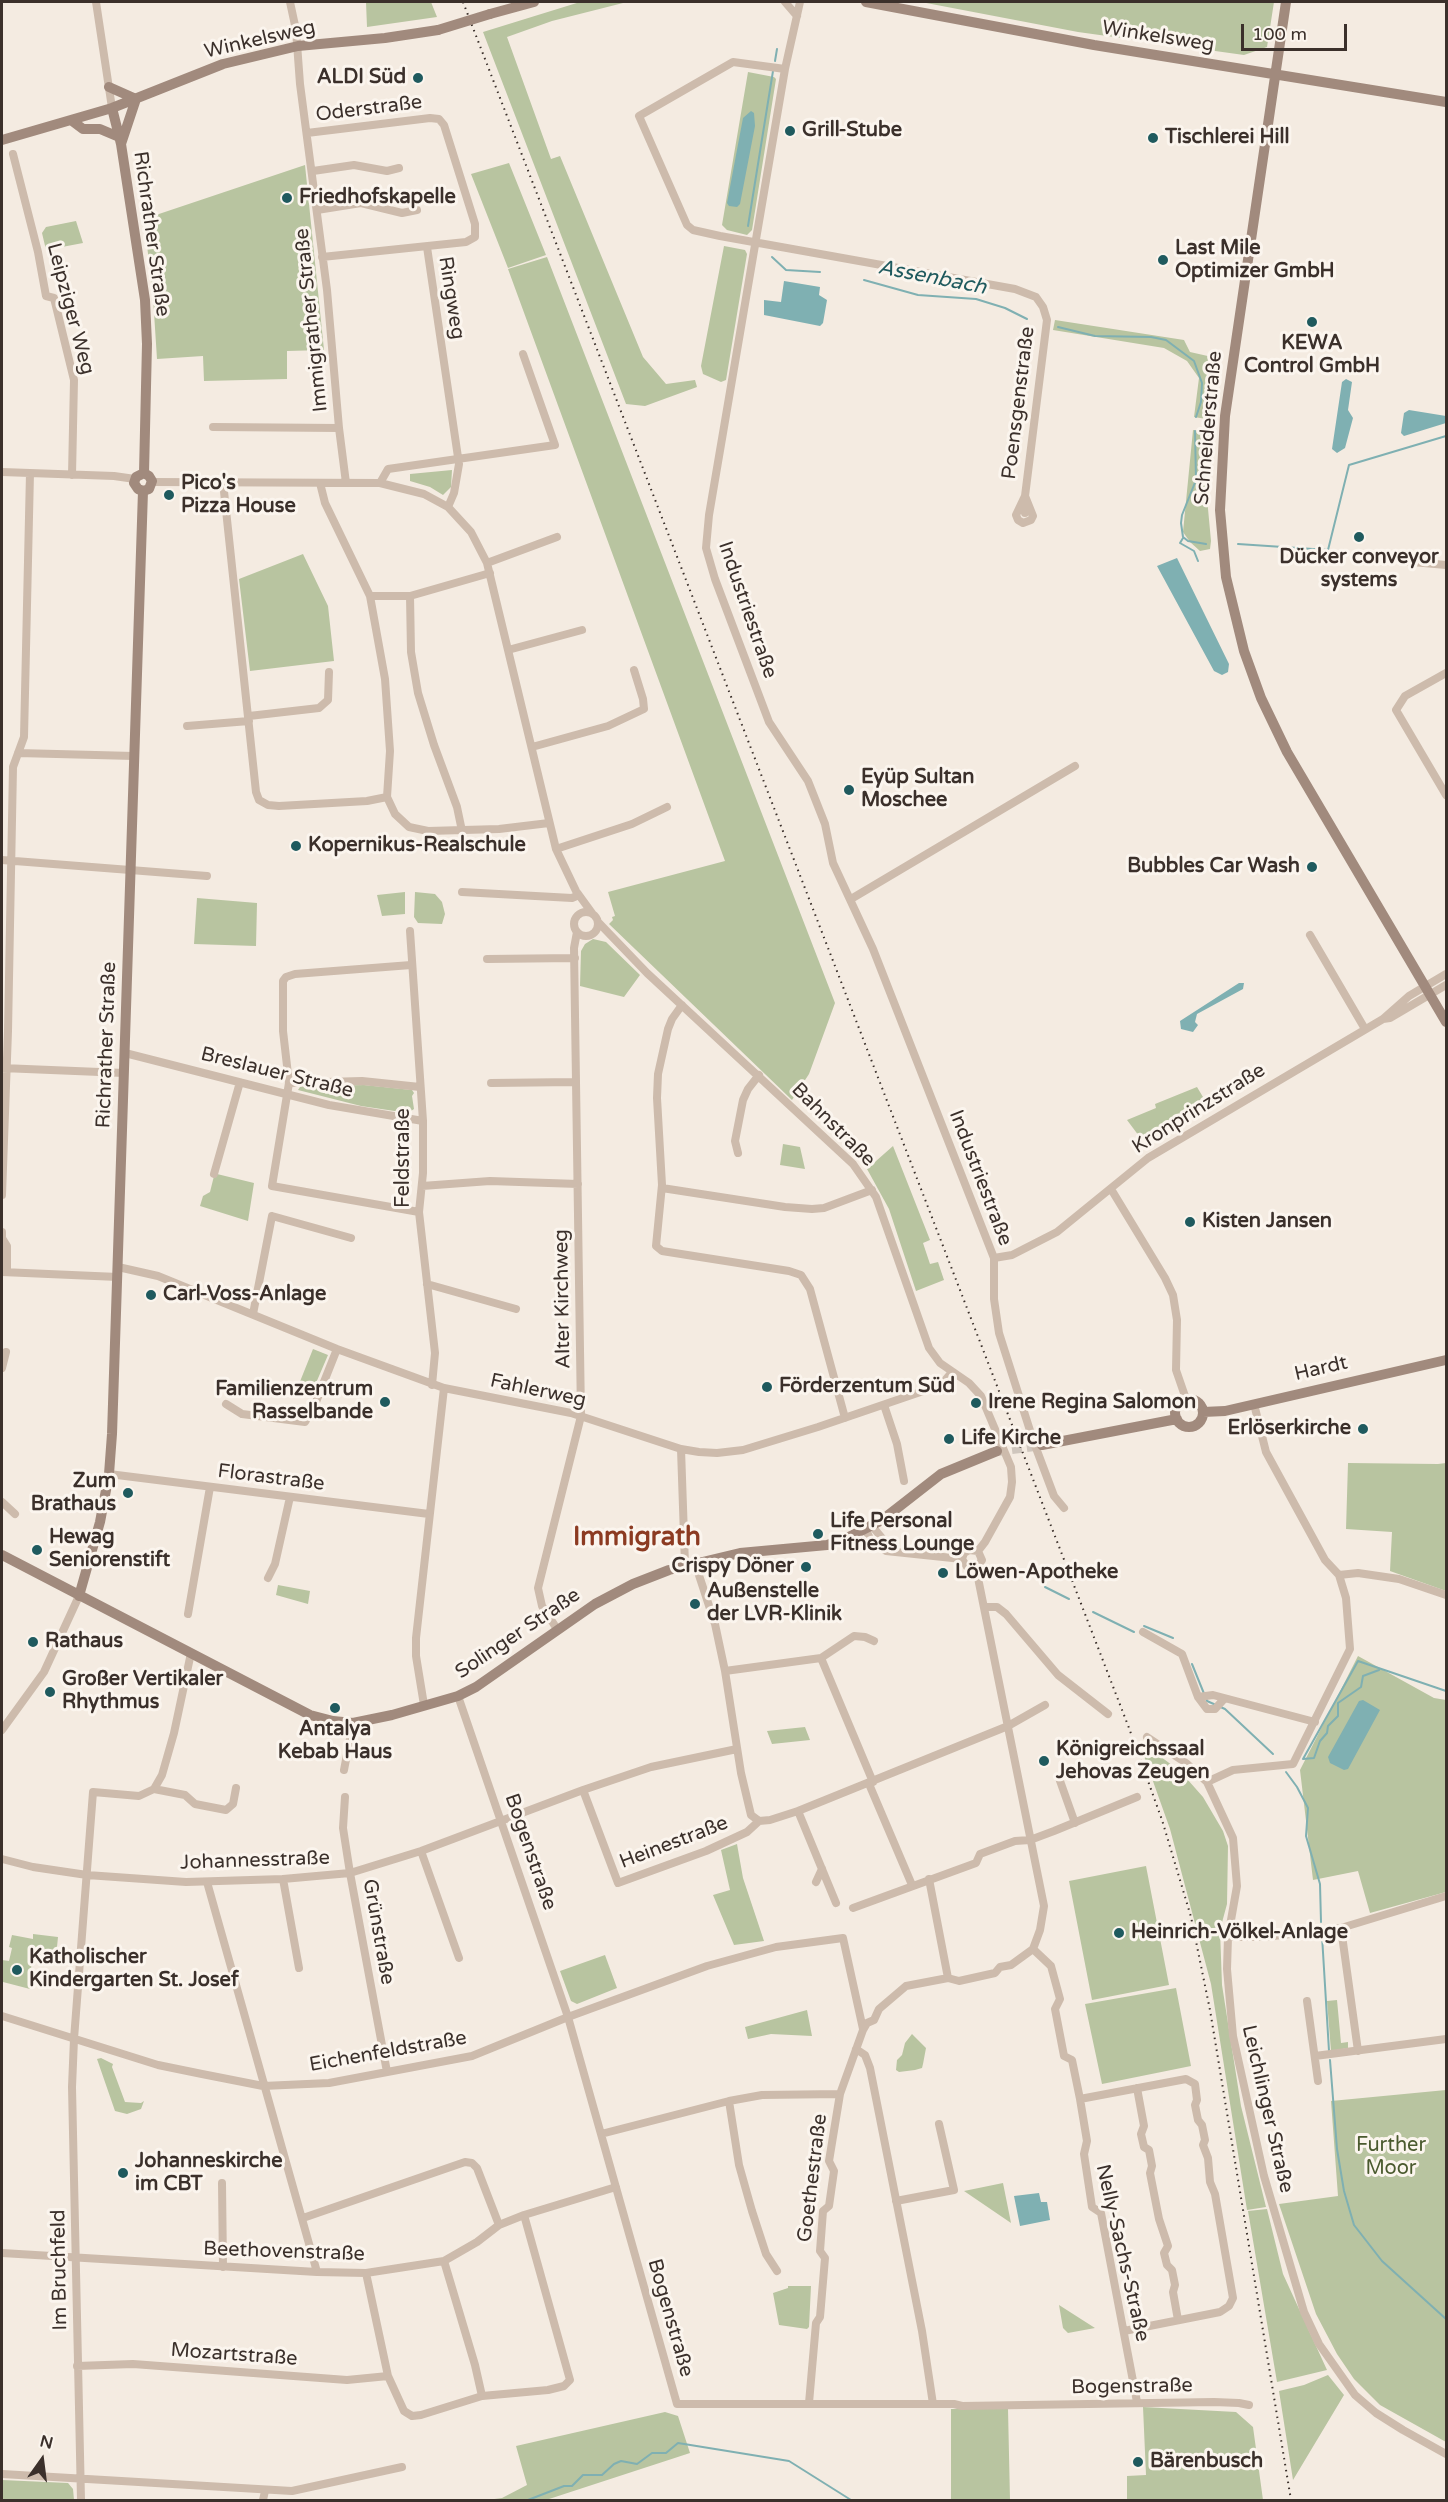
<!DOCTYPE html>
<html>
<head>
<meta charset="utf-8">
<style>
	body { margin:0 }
	#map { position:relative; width:1448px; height:2502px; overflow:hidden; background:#f4ebe1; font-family:"Varela Round",sans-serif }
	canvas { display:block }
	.frame { position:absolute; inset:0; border:3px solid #3b302b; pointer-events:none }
	.north { position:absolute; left:12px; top:2430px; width:60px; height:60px; -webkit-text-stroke:4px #fbf5ee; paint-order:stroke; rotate:14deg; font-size:16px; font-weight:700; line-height:24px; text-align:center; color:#3b302b }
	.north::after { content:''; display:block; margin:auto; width:21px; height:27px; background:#3b302b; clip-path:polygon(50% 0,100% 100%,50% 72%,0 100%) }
	.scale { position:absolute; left:1241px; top:24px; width:106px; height:27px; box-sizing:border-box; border:3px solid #3b302b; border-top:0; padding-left:8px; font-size:18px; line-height:21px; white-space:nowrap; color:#3b302b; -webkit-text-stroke:4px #fbf5ee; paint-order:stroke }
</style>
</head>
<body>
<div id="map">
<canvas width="1448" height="2502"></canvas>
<div class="frame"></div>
<div class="north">N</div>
<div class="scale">100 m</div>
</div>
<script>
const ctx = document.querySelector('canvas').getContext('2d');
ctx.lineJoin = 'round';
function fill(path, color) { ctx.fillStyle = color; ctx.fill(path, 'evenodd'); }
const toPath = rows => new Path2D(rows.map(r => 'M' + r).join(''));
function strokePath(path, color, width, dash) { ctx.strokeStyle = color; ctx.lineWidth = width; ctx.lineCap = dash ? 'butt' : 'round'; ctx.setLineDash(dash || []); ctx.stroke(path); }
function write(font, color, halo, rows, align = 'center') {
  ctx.font = font + ' "Varela Round",sans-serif'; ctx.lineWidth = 6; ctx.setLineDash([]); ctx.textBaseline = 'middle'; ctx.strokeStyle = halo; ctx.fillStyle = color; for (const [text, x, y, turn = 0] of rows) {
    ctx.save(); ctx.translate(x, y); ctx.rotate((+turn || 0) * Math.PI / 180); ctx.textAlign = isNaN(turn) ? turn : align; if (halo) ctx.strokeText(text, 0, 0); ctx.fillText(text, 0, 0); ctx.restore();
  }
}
fill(toPath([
	[366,2,431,2,437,17,367,27],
	[580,2,627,2,552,21,507,37,551,159,560,156,643,357,666,384,695,380,697,387,645,406,626,404,483,32],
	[921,2,1274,2,1267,47,1244,55,1078,32],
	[748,72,774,77,776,79,752,230,747,235,727,230,722,225],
	[509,163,546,255,508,268,471,174],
	[305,165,324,350,287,351,287,379,204,381,203,356,157,359,153,297,144,219],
	[76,221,83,243,46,250,42,233,46,227],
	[724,246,745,250,747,254,726,380,721,382,703,374,701,366],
	[547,257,835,1003,809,1074,792,1100,609,924,613,920,612,917,615,916,608,892,725,861,508,269],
	[1055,320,1184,340,1190,352,1221,359,1213,420,1194,417,1199,378,1187,361,1164,348,1053,330],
	[1193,430,1213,433,1207,498,1211,541,1210,549,1200,551,1190,542,1183,532],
	[452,470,451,487,443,495,430,487,410,481,410,474],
	[303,554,328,606,334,661,250,671,239,579],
	[405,892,405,914,382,916,377,895],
	[415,892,435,894,442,902,445,914,442,924,418,923,414,917],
	[197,898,257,903,256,946,194,944],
	[593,939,606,942,640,975,624,997,580,986,581,951,585,944],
	[364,1085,412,1090,414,1093,412,1096,414,1109,408,1113,361,1106,298,1090,300,1087,316,1086],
	[1197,1087,1206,1102,1142,1140,1127,1120,1156,1108,1155,1104],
	[783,1144,800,1147,805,1169,780,1165],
	[893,1146,930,1240,923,1243,930,1264,938,1262,944,1280,916,1291,889,1209,867,1169],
	[217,1174,254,1183,248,1221,200,1206,203,1196,210,1192,214,1176],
	[313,1349,328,1355,313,1390,299,1384],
	[1348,1463,1438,1464,1446,1463,1446,1591,1390,1571,1392,1532,1346,1529],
	[278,1585,310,1591,308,1604,276,1595],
	[1358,1656,1434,1698,1446,1700,1446,1892,1370,1913,1358,1871,1313,1880,1300,1770],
	[805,1727,810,1740,772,1744,767,1731],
	[1157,1754,1180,1771,1203,1797,1223,1831,1228,1846,1227,1904,1220,1930,1222,1985,1241,2106,1266,2207,1247,2210,1211,1984,1170,1829,1144,1756],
	[737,1844,743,1878,764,1941,734,1945,713,1895,730,1890,721,1850],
	[1146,1866,1169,1985,1092,2000,1069,1881],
	[33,1934,58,1937,56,1957,32,1954,30,1989,3,1982,2,1960,9,1961,12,1948,9,1947,12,1935,33,1939],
	[605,1955,617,1988,577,2004,571,2001,560,1971],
	[1176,1988,1191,2066,1102,2084,1085,2004],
	[1337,2000,1341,2043,1348,2042,1348,2048,1331,2051,1327,2001],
	[807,2010,812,2036,771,2034,748,2039,745,2027],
	[912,2034,926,2048,923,2064,922,2068,915,2070,899,2072,896,2070,897,2060,902,2055,905,2043],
	[101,2058,113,2064,112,2067,125,2102,141,2103,144,2101,141,2109,127,2114,115,2111,97,2059],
	[1446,2090,1446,2442,1380,2405,1354,2379,1337,2354,1316,2314,1279,2204,1338,2196,1331,2101],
	[1003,2183,1011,2223,964,2191],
	[1267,2209,1283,2274,1327,2370,1277,2382,1248,2211],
	[788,2286,811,2286,809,2327,807,2329,779,2325,773,2293,788,2288],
	[1059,2305,1095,2328,1068,2333,1063,2328],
	[1328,2375,1344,2395,1293,2480,1279,2391,1304,2385],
	[1143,2407,1236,2412,1253,2427,1263,2500,1127,2500,1127,2476,1146,2475],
	[951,2409,1008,2409,1010,2500,951,2500],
	[665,2412,678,2416,690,2453,546,2500,487,2500,502,2498,527,2485,516,2446],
	[2,2480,68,2483,73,2489,74,2500,2,2500]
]), '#b8c4a0');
fill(toPath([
	[751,111,754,113,755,126,740,204,737,207,729,206,727,203,743,118],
	[784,281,820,287,819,295,827,300,823,323,820,326,764,315,764,300,781,302],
	[1346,379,1352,382,1348,410,1353,418,1345,448,1337,453,1332,449,1342,382],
	[1409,410,1446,416,1446,423,1404,436,1401,433,1404,413],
	[1177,558,1229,664,1228,672,1222,675,1214,671,1157,566],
	[1239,983,1244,983,1243,989,1197,1014,1195,1022,1198,1025,1193,1032,1181,1029,1180,1021],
	[1363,1700,1380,1710,1348,1769,1344,1770,1330,1763,1328,1757,1359,1701],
	[1039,2193,1041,2202,1047,2202,1050,2220,1020,2226,1014,2196]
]), '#7fb0b2');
strokePath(toPath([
	[775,61,777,49],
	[748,226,773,71],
	[772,257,786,270,820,272],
	[864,280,918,295,976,299,1005,308,1027,319],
	[1058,327,1095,336,1151,337,1166,340,1194,361,1202,383,1201,402,1196,417],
	[1195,431,1196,480,1182,515,1181,523,1183,537,1188,541,1206,544],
	[1183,538,1180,543,1194,551,1198,561],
	[1238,544,1328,550,1349,465,1446,436],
	[1045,1587,1069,1599],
	[1093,1612,1134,1632],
	[1144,1626,1173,1638],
	[1192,1664,1207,1701,1225,1709,1273,1754],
	[1303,1759,1358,1661,1446,1691],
	[1303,1759,1314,1758,1320,1741,1327,1733,1328,1726,1338,1716,1338,1703,1361,1687,1363,1676,1379,1670],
	[1286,1772,1297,1787,1308,1808,1306,1836,1320,1884,1321,1922],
	[1322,1936,1329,2051],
	[1330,2060,1337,2149,1344,2191,1354,2225,1382,2261,1446,2319],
	[528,2500,564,2486,572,2486,583,2475,602,2475,614,2464,621,2461,637,2464,652,2453,666,2453,678,2443,789,2461,851,2500]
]), '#7fb0b2', 2);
strokePath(toPath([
	[997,1451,1042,1445]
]), '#cfc6bd', 10, [10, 5]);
strokePath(toPath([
	[96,2,112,108],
	[290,2,296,30,300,84,327,290,339,428,346,483],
	[785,2,797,16],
	[800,2,785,69,709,515,706,548,715,579,769,722,808,781,825,824,833,863,873,949,994,1258,994,1299,999,1333,1033,1440,1054,1496,1064,1508],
	[785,69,733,62,639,116,687,225,693,230,720,236,1015,289,1036,297,1043,307,1047,320,1025,496,1025,513],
	[307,133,430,118,439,119,444,125,475,224,475,237,466,242,322,257],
	[13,154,38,252,46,296,54,298,74,380,72,475],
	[313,171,354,165,387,171,399,168],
	[317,210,361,203,402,213,417,210],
	[427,247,459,464,454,493,448,507],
	[213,427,339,428],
	[2,472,114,476,135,479],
	[152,482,380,483,424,494,448,507,471,532,487,563,556,849,576,891,592,913],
	[223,482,256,792,259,800,268,805,279,806,367,801,387,797],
	[320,483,325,503,370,596,385,679,390,751,387,797,395,814,409,827,428,831,499,829,549,823],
	[380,483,388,469,555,445,523,354],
	[1025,496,1033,516,1031,520,1023,523,1018,520,1016,515,1025,496],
	[1401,561,1446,565],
	[487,563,557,537],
	[370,596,410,596,490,573],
	[410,596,411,652,418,693,434,745,457,807,462,831],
	[508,650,582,630],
	[1446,673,1405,696,1396,710,1446,795],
	[249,716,319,708,328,700,329,672],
	[187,726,249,721],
	[532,747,608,726,644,709,643,699,634,670],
	[18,753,134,756],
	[556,849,632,824,667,807],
	[2,860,207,876],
	[462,892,572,898,579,895],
	[851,899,1075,766],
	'574 924a12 12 0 1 1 24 0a12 12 0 1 1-24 0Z',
	[599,923,647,973,853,1164,876,1197,929,1348,940,1363,969,1383,981,1396,1011,1467,1012,1482,1010,1497,985,1542,978,1551],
	[410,931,423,1121,423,1173,419,1212,435,1353,432,1385],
	[1310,935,1365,1029],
	[487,959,575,958],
	[411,965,295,974,286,977,283,981,283,1031,289,1083,272,1186,419,1212],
	[682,1005,672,1019,668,1029,658,1074,657,1098,662,1185,656,1246,662,1251,789,1271,801,1275,810,1289,845,1418],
	[1383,1019,1390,1018,1446,985],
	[125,1053,329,1105,423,1121],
	[2,1068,124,1073],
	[289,1083,362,1081,420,1087],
	[491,1083,575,1082],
	[738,1153,735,1141,743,1100,748,1089,759,1075],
	[214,1174,240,1082],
	[422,1186,490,1181,578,1184],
	[662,1188,785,1207,812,1209,824,1208,872,1190],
	[1111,1189,1165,1278,1173,1295,1177,1320,1176,1370,1186,1399],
	[2,1195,8,1031,13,767,24,737,30,473],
	[2,1232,2,1238,7,1246,7,1272],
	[994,1258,1012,1255,1057,1232,1148,1158,1383,1019,1409,996,1446,974],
	[118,1267,158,1276,337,1349,444,1388,571,1413,681,1449,699,1452,717,1453,743,1450,818,1427,941,1385,952,1372],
	[2,1272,118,1277],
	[427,1284,516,1309],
	[253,1314,272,1216,351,1238],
	[2,1368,6,1352],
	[226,1404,242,1414,305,1422,314,1407,337,1349],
	[884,1405,897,1444,904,1481],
	[681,1449,685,1565],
	[109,1474,429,1514],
	[2,1502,15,1514],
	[872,1526,882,1538,886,1551],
	[866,1530,871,1541,886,1551,962,1559],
	[962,1559,964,1553,969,1550,978,1551],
	[962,1559,967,1567,976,1568],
	[695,1563,715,1624,725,1671,741,1773,751,1815,759,1821],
	[976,1568,982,1560,978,1551],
	[1339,1575,1358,1573,1399,1579,1446,1595],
	[268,1578,275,1564,290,1497],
	[984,1607,997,1607,1006,1614,1058,1675,1108,1714],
	[188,1614,210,1487],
	[557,1629,542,1606,538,1588,581,1416,574,948,577,932],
	[1143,1632,1182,1654,1198,1697,1207,1709,1215,1709,1224,1699],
	[821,1658,873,1782],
	[725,1671,821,1658,854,1636,865,1637,874,1641],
	[458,1696,568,2017,677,2404,954,2404,962,2406,1214,2402,1239,2403,1249,2405],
	[1198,1697,1213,1695,1315,1722],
	[424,1705,416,1656,416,1638,444,1388],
	[2,1730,44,1672,79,1596],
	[1147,1737,1186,1763,1207,1782,1233,1838,1237,1886,1228,1937,1227,1969,1233,2036,1264,2176,1304,2312,1319,2344,1355,2395,1376,2413,1403,2430,1446,2454],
	[344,1770,353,1723],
	[1059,1778,1075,1823],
	[1207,1782,1233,1770,1293,1764,1350,1649,1346,1598,1339,1575,1325,1560,1266,1452,1254,1404],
	[869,1784,912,1885],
	[154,1789,185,1795,195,1804,226,1810,233,1804,236,1788],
	[583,1790,618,1883,706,1851,747,1832,759,1821,770,1820,798,1811,1008,1726,1045,1705],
	[345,1797,343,1828,350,1873,387,2072],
	[798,1811,836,1903],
	[421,1851,459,1958],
	[2,1859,33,1867,87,1875,186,1882,283,1879,350,1873,421,1851,583,1790,651,1767,737,1749],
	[283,1879,299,1968],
	[929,1879,948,1978],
	[207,1882,317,2272],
	[816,1882,822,1869],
	[853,1908,976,1863,980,1854,1015,1841,1030,1840,1054,1831,1137,1797],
	[1341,1928,1358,2051],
	[1228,1937,1265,1937,1341,1928,1446,1896],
	[1033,1949,1051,1966,1060,1999,1055,2009,1064,2056,1072,2060,1080,2099,1087,2141,1084,2154,1092,2207,1101,2213,1137,2402],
	[1307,2001,1318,2081],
	[2,2016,158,2065,202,2074,263,2086,329,2083,472,2056,568,2017,707,1966,776,1947,843,1938,863,2029],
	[856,2049,865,2055,870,2068,922,2331,933,2404],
	[1315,2056,1446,2039],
	[1137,2088,1144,2126,1141,2134,1144,2147,1149,2150,1152,2166,1150,2173,1159,2219,1168,2246,1164,2253,1167,2265,1172,2270,1175,2285,1173,2292,1178,2320],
	[1080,2099,1186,2079,1195,2084,1197,2100,1195,2105,1198,2120,1202,2125,1205,2140,1203,2145,1208,2158,1210,2182,1215,2194,1233,2298,1229,2306,1220,2312,1124,2331],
	[729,2101,739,2165,752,2211,766,2254,777,2271],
	[601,2134,729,2101,762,2095,840,2094],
	[222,2183,223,2267],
	[896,2201,954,2190,939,2124],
	[303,2218,465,2162,472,2163,477,2168,499,2225],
	[2,2253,317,2272,366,2273,444,2261,477,2242,499,2225,524,2215,616,2187],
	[444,2261,475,2365,482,2396],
	[366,2273,388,2376,404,2411,412,2416,421,2415,482,2396,548,2390,564,2386,570,2380,524,2215],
	[77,2366,133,2364,347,2380,388,2376],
	[809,2403,816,2323,820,2317,824,2270,825,2258,820,2251,823,2211,829,2206,834,2171,829,2161,840,2094,863,2030,867,2023,874,2020,879,2009,906,1986,948,1978,959,1981,995,1973,1000,1967,1011,1965,1033,1949,1040,1930,1044,1906,976,1568],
	[2,2474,292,2491,402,2467],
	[81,2500,72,2087,74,2039,93,1792,139,1796,154,1789,162,1775,174,1733,191,1653],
	[263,2500,265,2491]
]), '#cdbbac', 8);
strokePath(toPath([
	[866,2,1094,45,1446,102],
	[1286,2,1225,416,1220,510,1226,577,1244,651,1261,698,1287,752,1446,1022],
	[490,14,534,2],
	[109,87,136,99],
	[112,108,121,144,145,300,147,344,144,473],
	[71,120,83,129,100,129,119,137],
	[2,140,112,108,223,64,298,46,385,38,438,30],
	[121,144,136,99],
	[143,491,138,489,134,483,136,477,144,473],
	[143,491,149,489,152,481,149,476,144,473],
	'1175 1413a14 14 0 1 1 28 0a14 14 0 1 1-28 0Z',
	[1203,1412,1225,1411,1446,1360],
	[1042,1445,1177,1419],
	[2,1555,310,1715,333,1721,353,1723,392,1715,458,1696,476,1687,595,1604,633,1584,669,1570,740,1553,827,1545,845,1539,882,1520,941,1474,997,1451],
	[79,1596,100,1522,109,1474,112,1434,143,491]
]), '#a18a7d', 10);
strokePath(toPath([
	[463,2,1129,1728,1162,1820,1191,1917,1210,2010,1291,2500]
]), '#3b302b', 2, [1.5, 4.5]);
strokePath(toPath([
	[438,30,490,14]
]), '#a18a7d', 10);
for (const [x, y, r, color] of [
	[418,78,6,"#1f5a5e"],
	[790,131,6,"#1f5a5e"],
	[1153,138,6,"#1f5a5e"],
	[287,198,6,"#1f5a5e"],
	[1163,260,6,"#1f5a5e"],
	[1312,322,6,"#1f5a5e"],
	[169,495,6,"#1f5a5e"],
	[1359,537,6,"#1f5a5e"],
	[849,790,6,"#1f5a5e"],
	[296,846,6,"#1f5a5e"],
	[1312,867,6,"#1f5a5e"],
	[1190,1222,6,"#1f5a5e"],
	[151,1295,6,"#1f5a5e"],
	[767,1387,6,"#1f5a5e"],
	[385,1402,6,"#1f5a5e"],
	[976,1403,6,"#1f5a5e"],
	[1363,1429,6,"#1f5a5e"],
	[949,1439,6,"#1f5a5e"],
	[128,1493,6,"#1f5a5e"],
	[818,1534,6,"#1f5a5e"],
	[37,1550,6,"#1f5a5e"],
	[806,1567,6,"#1f5a5e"],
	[943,1573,6,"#1f5a5e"],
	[695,1604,6,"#1f5a5e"],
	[33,1642,6,"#1f5a5e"],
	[50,1692,6,"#1f5a5e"],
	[335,1708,6,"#1f5a5e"],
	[1044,1761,6,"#1f5a5e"],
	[1119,1933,6,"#1f5a5e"],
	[17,1970,6,"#1f5a5e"],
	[123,2173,6,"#1f5a5e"],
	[1138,2462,6,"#1f5a5e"]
]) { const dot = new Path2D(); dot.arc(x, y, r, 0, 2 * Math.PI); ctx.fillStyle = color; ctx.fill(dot); strokePath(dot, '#fbf5ee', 2); }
write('20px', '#3b302b', '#fbf5ee', [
	["Winkelsweg",1158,37,9],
	["Winkelsweg",260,40,-13],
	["Oderstraße",369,109,-7],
	["Richrather Straße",151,234,82],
	["Ringweg",451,298,81],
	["Leipziger Weg",70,309,75],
	["Immigrather Straße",312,320,-96],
	["Poensgenstraße",1019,403,-83],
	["Schneiderstraße",1209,428,-85],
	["Industriestraße",747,610,71],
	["Richrather Straße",107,1045,-88],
	["Breslauer Straße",277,1073,14],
	["Kronprinzstraße",1199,1109,-32],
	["Bahnstraße",833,1125,45],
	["Feldstraße",404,1158,-90],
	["Industriestraße",980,1178,69],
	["Alter Kirchweg",563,1299,-91],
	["Hardt",1321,1369,-13],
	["Fahlerweg",538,1391,12],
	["Florastraße",271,1478,7],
	["Solinger Straße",518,1634,-34],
	["Heinestraße",674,1843,-21],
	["Bogenstraße",530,1852,71],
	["Johannesstraße",255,1861,-2],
	["Grünstraße",378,1932,80],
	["Eichenfeldstraße",388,2052,-10],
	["Leichlinger Straße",1267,2109,77],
	["Goethestraße",813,2178,-83],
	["Beethovenstraße",284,2252,2],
	["Nelly-Sachs-Straße",1122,2253,77],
	["Im Bruchfeld",60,2270,-91],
	["Bogenstraße",670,2318,74],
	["Mozartstraße",234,2355,4],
	["Bogenstraße",1132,2387,-1]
]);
write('bold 20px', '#3b302b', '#fbf5ee', [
	["ALDI Süd",406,78,"right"],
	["Grill-Stube",802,131],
	["Tischlerei Hill",1165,138],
	["Friedhofskapelle",299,198],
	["Last Mile",1175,249],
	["Optimizer GmbH",1175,272],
	["KEWA",1312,344,"center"],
	["Control GmbH",1312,367,"center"],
	["Pico's",181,484],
	["Pizza House",181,507],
	["Dücker conveyor",1359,558,"center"],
	["systems",1359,581,"center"],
	["Eyüp Sultan",861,778],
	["Moschee",861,801],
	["Kopernikus-Realschule",308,846],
	["Bubbles Car Wash",1300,867,"right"],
	["Kisten Jansen",1202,1222],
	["Carl-Voss-Anlage",163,1295],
	["Förderzentum Süd",779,1387],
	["Familienzentrum",373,1390,"right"],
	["Rasselbande",373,1413,"right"],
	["Irene Regina Salomon",988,1403],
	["Erlöserkirche",1351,1429,"right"],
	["Life Kirche",961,1439],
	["Zum",116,1482,"right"],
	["Brathaus",116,1505,"right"],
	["Life Personal",830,1522],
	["Fitness Lounge",830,1545],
	["Hewag",49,1538],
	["Seniorenstift",49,1561],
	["Crispy Döner",794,1567,"right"],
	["Löwen-Apotheke",955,1573],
	["Außenstelle",707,1592],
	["der LVR-Klinik",707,1615],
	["Rathaus",45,1642],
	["Großer Vertikaler",62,1680],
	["Rhythmus",62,1703],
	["Antalya",335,1730,"center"],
	["Kebab Haus",335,1753,"center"],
	["Königreichssaal",1056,1750],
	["Jehovas Zeugen",1056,1773],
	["Heinrich-Völkel-Anlage",1131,1933],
	["Katholischer",29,1958],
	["Kindergarten St. Josef",29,1981],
	["Johanneskirche",135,2162],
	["im CBT",135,2185],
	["Bärenbusch",1150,2462]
], 'left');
write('20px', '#4a5a2e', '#fbf5ee', [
	["Further",1391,2146],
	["Moor",1391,2169]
]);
write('italic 21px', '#1f5a5e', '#fbf5ee', [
	["Assenbach",932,278,11]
]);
write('bold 26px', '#8c3b22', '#fbf5ee', [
	["Immigrath",637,1538]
]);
</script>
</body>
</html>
